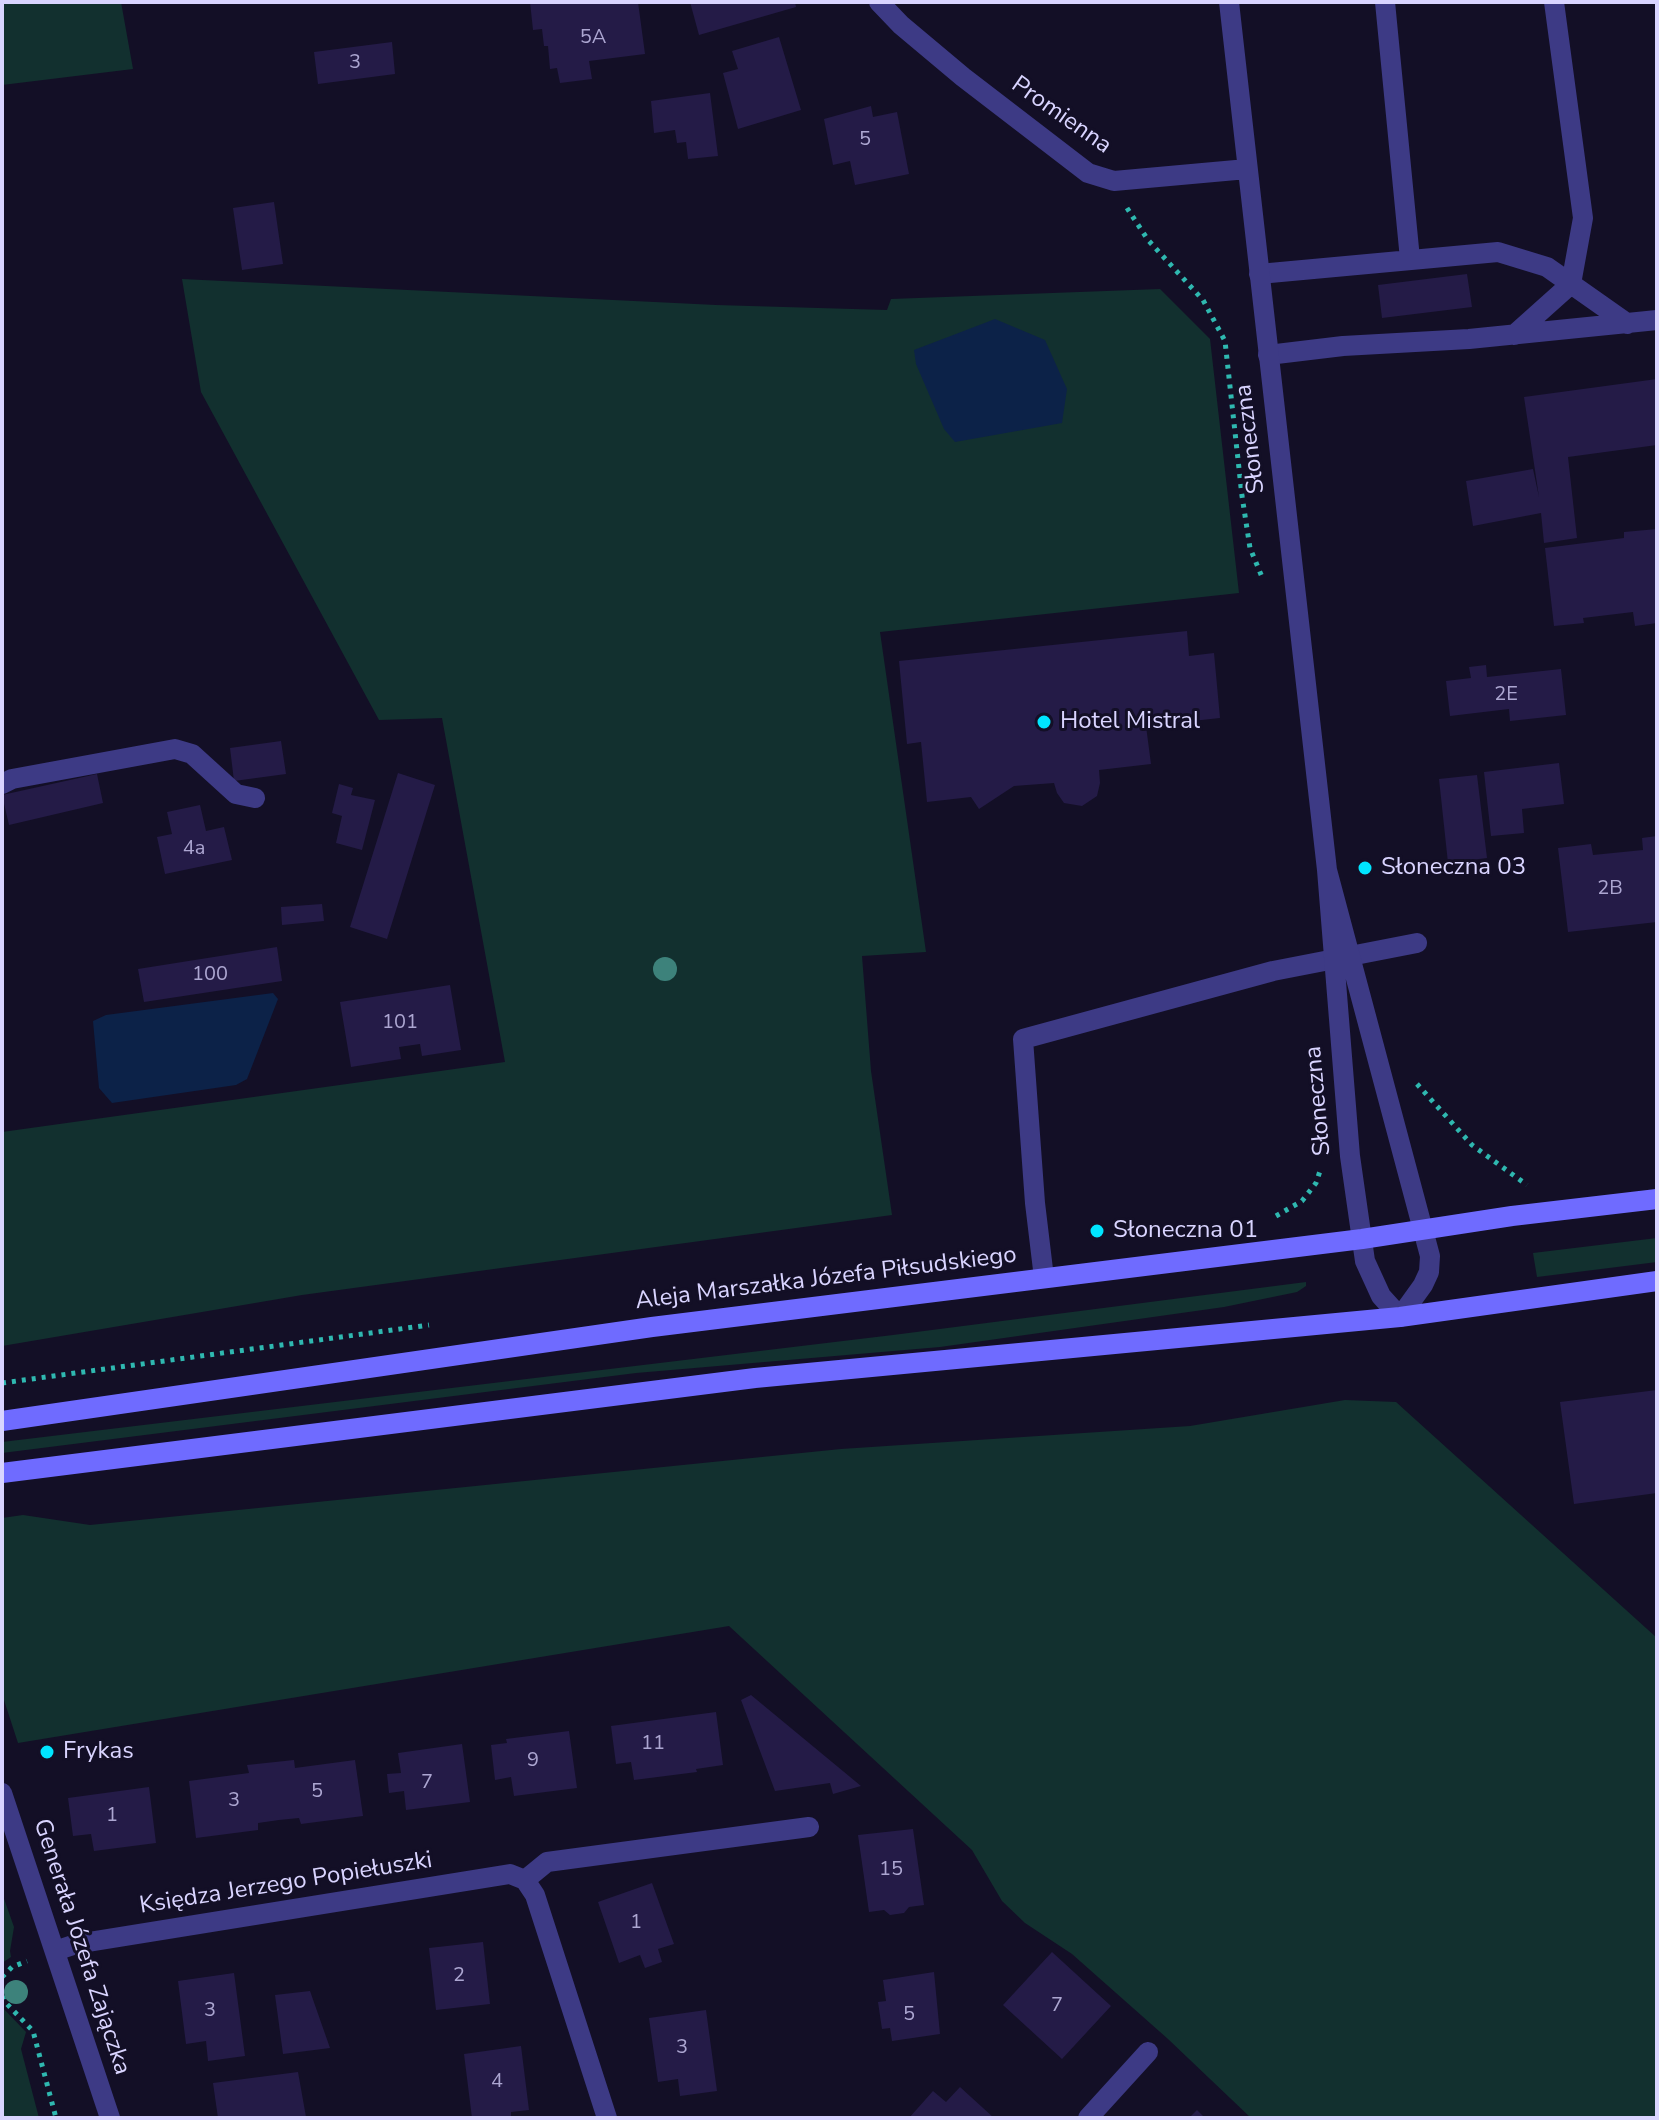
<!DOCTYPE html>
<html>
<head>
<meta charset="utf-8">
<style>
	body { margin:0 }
	#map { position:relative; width:1659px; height:2120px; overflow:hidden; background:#130f26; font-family:"Nunito Sans",sans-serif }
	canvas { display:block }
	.frame { position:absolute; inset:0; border:4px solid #d9d4ff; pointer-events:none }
</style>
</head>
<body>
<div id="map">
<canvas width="1659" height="2120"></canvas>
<div class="frame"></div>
</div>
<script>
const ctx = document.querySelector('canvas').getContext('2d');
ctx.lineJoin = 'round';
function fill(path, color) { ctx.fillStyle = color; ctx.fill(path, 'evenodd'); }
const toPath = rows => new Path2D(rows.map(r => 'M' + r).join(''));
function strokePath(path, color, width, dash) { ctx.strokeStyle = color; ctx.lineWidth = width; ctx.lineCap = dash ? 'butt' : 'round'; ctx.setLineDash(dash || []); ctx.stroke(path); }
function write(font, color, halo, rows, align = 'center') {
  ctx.font = font + ' "Nunito Sans",sans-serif'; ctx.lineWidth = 6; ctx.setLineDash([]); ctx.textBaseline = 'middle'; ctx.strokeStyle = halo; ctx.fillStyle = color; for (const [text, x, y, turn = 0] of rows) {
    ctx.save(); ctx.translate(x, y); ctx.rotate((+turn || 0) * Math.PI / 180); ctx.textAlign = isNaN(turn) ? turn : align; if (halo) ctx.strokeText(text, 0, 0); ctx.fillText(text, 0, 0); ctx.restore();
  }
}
fill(toPath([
	[2,2,121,2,133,69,2,85],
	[182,279,716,305,887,310,891,299,1160,289,1210,339,1239,593,880,632,926,952,862,956,871,1071,892,1215,302,1295,2,1346,2,1132,505,1062,442,718,379,720,201,392],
	[1657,1238,1657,1262,1537,1277,1533,1253],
	[1306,1282,1306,1286,1297,1292,1224,1307,940,1347,636,1373,2,1453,2,1442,893,1335],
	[1345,1400,1396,1402,1657,1638,1657,2118,1251,2118,1168,2039,1072,1954,1025,1923,1002,1901,972,1850,729,1626,18,1743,2,1694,2,1518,23,1515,90,1525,841,1449,1190,1426],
	[2,1893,14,1927,10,1951,11,1957,2,1963],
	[2,2007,26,2032,21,2049,39,2118,2,2118]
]), '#12302f');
fill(toPath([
	[995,319,1045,340,1067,389,1062,423,955,442,944,429,916,364,914,350],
	[273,993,278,999,247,1079,236,1085,112,1103,99,1088,93,1021,106,1015]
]), '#0c2248');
fill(toPath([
	[530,2,638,2,645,54,589,61,592,79,560,83,557,68,550,69,548,46,544,46,542,29,533,30],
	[690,2,795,2,796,7,699,35],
	[779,37,801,110,738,129,723,73,738,69,732,51],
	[392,42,395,74,318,84,314,52],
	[710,93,718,156,688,159,686,142,677,143,675,130,654,133,651,101],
	[871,106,873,117,897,112,909,174,855,185,850,161,833,165,824,119],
	[274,202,283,264,242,270,233,208],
	[1467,274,1472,307,1382,318,1378,285],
	[1657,379,1657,445,1568,457,1577,538,1544,543,1541,513,1473,526,1466,481,1533,469,1539,497,1524,397],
	[1657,529,1657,623,1635,626,1633,612,1583,618,1584,623,1554,626,1545,548,1624,538,1624,532],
	[1187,631,1189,656,1214,653,1220,718,1146,726,1151,764,1099,770,1100,783,1097,796,1082,806,1064,803,1057,793,1054,783,1014,786,979,809,971,797,927,802,921,742,907,744,899,661],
	[1486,665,1487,677,1561,669,1566,715,1510,721,1509,709,1450,716,1446,681,1471,678,1469,667],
	[281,741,286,774,234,781,230,748],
	[1559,763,1564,804,1522,809,1524,833,1491,836,1484,772],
	[398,773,435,785,387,939,350,927],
	[97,774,103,803,9,825,2,795],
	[1477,775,1487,858,1448,863,1439,779],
	[339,784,353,788,351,795,375,800,362,850,336,843,342,816,332,813],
	[200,805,206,831,224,827,232,860,165,874,157,837,172,834,167,812],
	[1657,836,1657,922,1568,932,1558,848,1591,844,1593,855,1643,850,1642,838],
	[322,904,324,921,282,925,281,907],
	[277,947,282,981,144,1002,138,969],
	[450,985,461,1050,422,1056,420,1044,399,1047,401,1059,351,1067,340,1002],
	[1657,1390,1657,1493,1574,1504,1560,1402],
	[751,1695,861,1786,833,1794,830,1783,775,1791,741,1700],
	[716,1712,723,1765,696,1769,697,1772,634,1780,631,1762,616,1764,611,1726],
	[569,1731,577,1788,514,1796,511,1777,495,1780,491,1745,507,1743,506,1739],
	[462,1744,470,1802,406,1810,404,1791,389,1793,387,1774,401,1773,398,1753],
	[294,1760,295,1768,355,1760,363,1816,301,1824,299,1818,279,1820,258,1823,258,1830,196,1838,189,1781,249,1773,247,1765],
	[149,1787,156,1843,94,1851,91,1834,73,1836,68,1798],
	[913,1829,924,1905,909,1907,904,1913,890,1915,884,1910,869,1912,858,1835],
	[652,1883,674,1944,658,1949,662,1962,645,1968,640,1955,619,1963,598,1902],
	[483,1942,490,2004,436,2010,429,1948],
	[1052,1952,1111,2006,1062,2059,1003,2005],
	[934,1972,940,2034,892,2041,890,2028,882,2029,878,2002,886,2001,883,1980],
	[234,1973,245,2056,208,2061,206,2041,186,2044,178,1981],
	[310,1991,330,2048,283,2054,275,1995],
	[706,2010,717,2091,680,2096,678,2079,658,2082,649,2018],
	[521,2046,529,2110,511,2112,511,2118,472,2118,464,2054],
	[298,2072,306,2117,218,2118,213,2083],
	[960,2087,994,2118,909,2118,933,2091,946,2102],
	[1197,2110,1205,2118,1189,2118]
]), '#241b47');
strokePath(toPath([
	[1127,208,1148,240,1203,300,1225,341,1242,496,1250,548,1262,577],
	[1417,1084,1472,1145,1527,1185],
	[1276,1216,1302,1201,1316,1183,1320,1171],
	[2,1383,429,1325],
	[2,1977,12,1967,27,1961],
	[2,1996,5,2002,33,2031,56,2118]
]), '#2fb8b0', 5, [4, 6]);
strokePath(toPath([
	[1385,2,1410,259],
	[1259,274,1498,252,1547,267,1628,324],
	[1514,335,1571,284,1583,218,1554,2],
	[1268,355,1343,346,1469,339,1657,320],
	[2,784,12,779,175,749,192,754,236,794,255,798],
	[1044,1278,1035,1203,1023,1039,1273,971,1417,943]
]), '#3d3a85', 20);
strokePath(toPath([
	[879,2,901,25,963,77,1088,173,1114,181,1247,169],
	[1229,2,1327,870,1350,1156,1365,1261,1381,1296,1400,1317,1423,1285,1429,1272,1430,1256,1327,870],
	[2,1793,110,2118],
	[525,1880,547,1862,809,1827],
	[55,1951,76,1944,510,1874,525,1880,535,1895,607,2118],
	[1088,2118,1148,2052]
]), '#3d3a85', 20);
strokePath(toPath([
	[2,1421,652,1327,1362,1239,1512,1216,1657,1199],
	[2,1473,755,1378,1400,1317,1657,1281]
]), '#6f6bff', 20);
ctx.fillStyle = '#3d827b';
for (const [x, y] of [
	[665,969],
	[16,1992]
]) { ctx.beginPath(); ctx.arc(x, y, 12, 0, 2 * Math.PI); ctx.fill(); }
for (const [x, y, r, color] of [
	[1044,722,8,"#00e5ff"],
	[1365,868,8,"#00e5ff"],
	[1097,1231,8,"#00e5ff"],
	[47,1752,8,"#00e5ff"]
]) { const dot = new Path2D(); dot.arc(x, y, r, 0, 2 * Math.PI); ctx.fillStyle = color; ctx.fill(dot); strokePath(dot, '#130f26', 3); }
write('20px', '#aca6d1', null, [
	["5A",593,38],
	["3",355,63],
	["5",865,140],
	["2E",1506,695],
	["4a",194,849],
	["2B",1610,889],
	["100",210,975],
	["101",400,1023],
	["11",653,1744],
	["9",533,1761],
	["7",427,1783],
	["5",317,1792],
	["3",234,1801],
	["1",112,1816],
	["15",891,1870],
	["1",636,1923],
	["2",459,1976],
	["7",1057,2006],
	["3",210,2011],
	["5",909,2015],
	["3",682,2048],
	["4",497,2082]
]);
write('24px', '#d9d4ff', '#130f26', [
	["Promienna",1061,116,35],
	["Słoneczna",1251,439,-97],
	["Słoneczna",1319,1101,-95],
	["Aleja Marszałka Józefa Piłsudskiego",826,1279,-7],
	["Księdza Jerzego Popiełuszki",286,1884,-9],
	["Generała Józefa Zajączka",81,1947,72]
]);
write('24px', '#d9d4ff', '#130f26', [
	["Hotel Mistral",1060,722],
	["Słoneczna 03",1381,868],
	["Słoneczna 01",1113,1231],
	["Frykas",63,1752]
], 'left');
</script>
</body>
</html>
